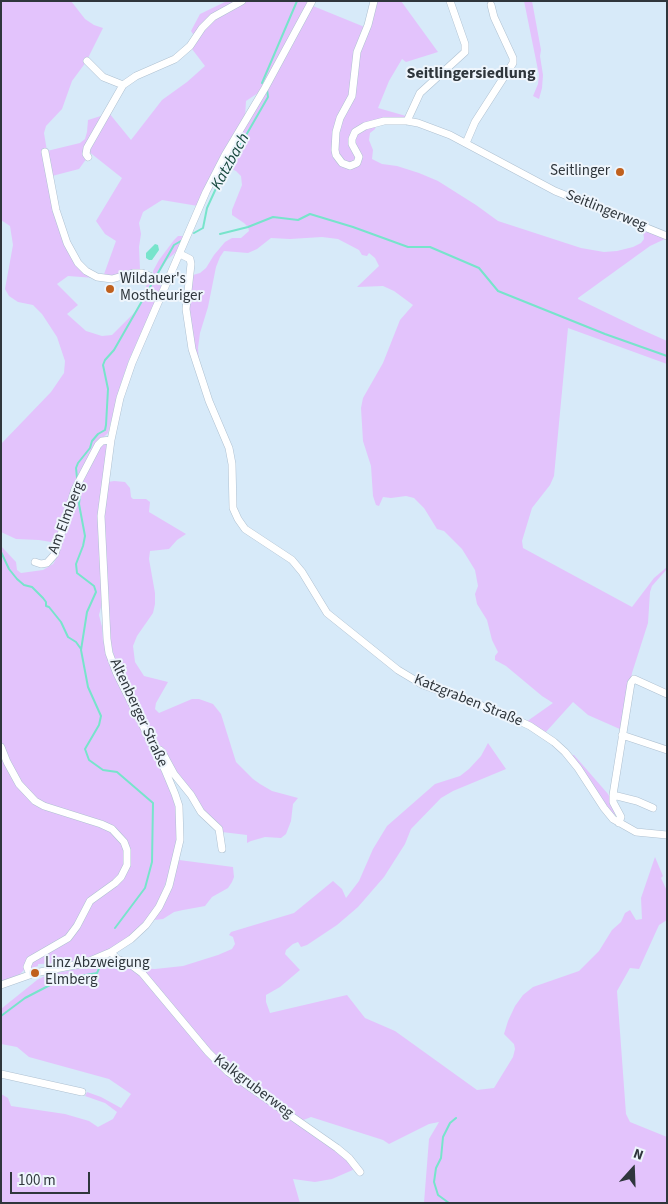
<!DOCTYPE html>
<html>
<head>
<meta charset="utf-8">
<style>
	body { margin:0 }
	#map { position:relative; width:668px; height:1204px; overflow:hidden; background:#d7eaf9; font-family:"Source Sans 3",sans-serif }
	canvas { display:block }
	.frame { position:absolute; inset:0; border:2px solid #2f363c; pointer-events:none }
	.north { position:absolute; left:608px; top:1144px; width:50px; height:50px; -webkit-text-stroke:4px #eef5fc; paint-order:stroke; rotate:20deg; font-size:14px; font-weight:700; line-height:20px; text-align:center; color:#2f363c }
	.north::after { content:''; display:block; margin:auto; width:18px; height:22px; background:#2f363c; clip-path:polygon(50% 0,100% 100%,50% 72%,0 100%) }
	.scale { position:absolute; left:10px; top:1172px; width:80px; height:22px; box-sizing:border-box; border:2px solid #2f363c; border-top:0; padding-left:6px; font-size:15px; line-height:18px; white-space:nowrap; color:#2f363c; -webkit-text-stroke:4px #eef5fc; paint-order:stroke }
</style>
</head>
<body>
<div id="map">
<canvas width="668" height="1204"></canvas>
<div class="frame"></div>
<div class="north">N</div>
<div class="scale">100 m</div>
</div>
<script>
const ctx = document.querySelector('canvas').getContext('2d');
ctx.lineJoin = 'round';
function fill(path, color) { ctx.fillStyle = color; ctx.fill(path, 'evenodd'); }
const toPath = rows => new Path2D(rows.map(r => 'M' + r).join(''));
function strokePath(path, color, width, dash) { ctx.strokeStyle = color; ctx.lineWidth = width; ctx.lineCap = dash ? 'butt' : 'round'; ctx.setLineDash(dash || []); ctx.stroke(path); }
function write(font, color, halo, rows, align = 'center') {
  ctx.font = font + ' "Source Sans 3",sans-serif'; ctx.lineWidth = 4; ctx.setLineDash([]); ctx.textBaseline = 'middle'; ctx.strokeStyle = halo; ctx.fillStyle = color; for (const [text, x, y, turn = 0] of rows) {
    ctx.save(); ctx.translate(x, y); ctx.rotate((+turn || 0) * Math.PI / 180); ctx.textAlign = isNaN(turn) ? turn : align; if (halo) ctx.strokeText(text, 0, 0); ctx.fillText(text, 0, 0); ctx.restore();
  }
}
fill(toPath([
	[1,1,71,1,85,19,94,25,103,28,86,62,72,81,62,109,46,126,44,133,47,151,80,143,85,139,87,132,88,120,104,115,86,147,85,151,87,158,79,169,52,176,47,152,42,153,55,211,68,250,78,266,95,278,68,276,57,284,78,305,67,314,86,331,102,336,112,335,138,309,148,281,150,280,157,282,162,287,129,360,121,383,108,433,99,441,76,484,57,543,39,540,16,539,1,532,1,444,51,392,64,373,65,361,57,337,42,314,33,305,18,302,9,296,5,289,13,245,10,226,1,220],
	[227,1,309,1,258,93,246,101,245,117,198,206,162,200,143,212,139,223,141,234,139,247,140,269,113,277,103,277,116,241,105,234,96,221,122,178,88,151,109,113,131,140,162,100,187,82,205,66,192,49,197,32,193,34,191,31,200,14],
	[376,1,401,1,438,52,406,62,402,59,389,81,378,108,406,116,405,118,376,125,375,129,370,133,369,140,373,150,372,159,382,164,397,166,419,173,438,181,476,205,498,221,581,248,604,252,617,251,633,247,641,243,644,239,643,228,667,238,650,246,578,298,578,299,638,328,667,341,667,364,568,328,554,476,550,485,532,508,522,541,523,548,632,607,654,578,667,567,667,569,652,586,650,592,648,623,632,673,622,730,588,715,573,702,545,733,526,722,553,703,542,696,506,666,495,660,495,656,498,652,492,640,487,620,477,604,475,594,478,586,475,570,462,549,444,531,437,529,424,508,414,498,406,496,391,498,383,497,379,506,376,505,373,496,371,466,363,441,361,408,363,398,383,363,400,320,413,305,394,291,383,286,357,287,379,266,375,258,369,253,367,256,362,255,359,250,338,239,322,237,290,239,271,238,257,249,248,253,224,251,220,257,216,267,208,307,200,333,198,348,199,365,195,355,188,313,193,275,200,273,206,268,214,255,225,242,232,238,241,238,249,231,248,227,244,223,232,215,232,210,242,185,241,176,236,171,223,165,313,6,367,28],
	[524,1,532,1,541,50,540,56,543,75,542,88,539,99,533,96,538,84,539,75],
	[178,236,183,236,176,252,167,260,157,276,153,275,153,271,159,260,174,240],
	[108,443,98,512,102,603,99,615,102,627,103,640,113,673,171,789,177,816,177,840,170,871,160,898,154,910,134,933,110,949,94,956,64,963,38,964,38,966,24,970,20,974,1,982,1,546,16,562,17,570,21,573,43,570,53,564,56,559,76,492,102,444],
	[114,481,125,482,130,488,131,497,133,499,146,499,150,502,149,512,186,534,177,540,169,549,150,551,149,559,155,593,155,604,153,613,137,636,133,646,135,662,144,676,168,682,156,703,155,709,159,713,192,699,199,699,213,704,221,714,236,762,253,779,260,784,272,791,298,798,293,804,291,821,286,834,281,838,265,837,251,841,247,843,247,835,222,832,183,784,163,749,160,746,155,745,118,670,110,641,108,585,104,532,104,514,108,482],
	[488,743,506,769,453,791,441,798,411,829,405,844,384,877,358,907,337,925,307,945,301,947,298,942,293,944,286,950,285,954,300,970,280,987,266,995,266,1002,270,1013,347,995,365,1018,395,1031,477,1090,494,1088,513,1057,515,1049,514,1044,504,1034,508,1021,515,1006,523,995,533,987,579,971,599,951,612,930,621,922,625,913,630,910,636,920,642,919,641,898,655,857,663,876,661,878,667,891,667,920,659,925,639,969,630,968,617,991,626,1114,630,1122,667,1137,667,1203,424,1203,429,1139,439,1122,429,1124,389,1144,383,1140,311,1117,301,1121,204,1051,344,1156,355,1169,332,1179,315,1182,293,1179,300,1203,1,1203,1,1094,8,1098,11,1106,65,1114,89,1121,98,1127,113,1119,117,1112,105,1103,85,1096,87,1092,101,1097,121,1108,131,1094,109,1079,29,1057,17,1047,1,1044,1,1009,37,980,47,975,82,968,111,958,131,968,155,969,183,966,218,955,232,949,235,944,233,937,229,935,231,932,294,913,333,881,342,889,346,898,359,881,373,849,387,826,435,784,460,776,469,769,481,756],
	[570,755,574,755,608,794,615,808,616,815,611,813],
	[179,860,233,867,234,877,232,882,228,888,212,897,205,906,183,910,174,912,163,919,154,920,167,899]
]), '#e3c3fc');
fill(toPath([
	[155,244,158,245,159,250,152,260,149,260,146,258,146,253]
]), '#77e4cb');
strokePath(toPath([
	[262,83,297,1],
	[194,233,203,228,207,208,218,184,268,97,267,89],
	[220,234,248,227,273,217,298,220,310,214,353,227,408,247,430,247,479,268,498,291,605,334,667,356],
	[77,478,76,468,78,463,90,448,92,441,98,434,105,430,106,425,108,389,103,365,105,360,114,350,174,245,181,241],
	[79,487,80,494,79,504,85,536,83,546,76,564,77,573,94,586,96,592,87,612,81,650,88,687,101,716,99,725,85,749,89,760,103,770,117,772,153,803,152,862,145,888,115,928],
	[1,552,9,569,17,579,24,585,32,587,43,598,46,602,46,606,49,607,61,622,68,637,76,642,81,649],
	[1,1016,25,998,52,984,75,977,97,973,101,964],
	[449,1203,438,1195,434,1182,436,1168,441,1158,443,1137,450,1123,456,1118]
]), '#77e4cb', 2);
const minor = toPath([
	[374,1,368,25,357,52,352,96,340,118,336,132,335,150,336,155,342,163,350,166,357,163,359,157,352,144,352,139,355,132,365,126,384,121,407,121,418,123,450,135,555,191,667,236],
	[87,61,103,77,123,85,136,76,175,59,190,46,202,28,213,17,242,1],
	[407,121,420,93,465,52,465,44,450,1],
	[466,143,475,122,513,63,513,58,494,17,491,5],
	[45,152,56,210,67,243,78,263,86,271,97,277,112,279,133,273,142,273,167,283],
	[88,157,86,154,87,148,123,85],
	[180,254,190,259,191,264,186,309,192,349,209,401,229,448,232,464,233,508,238,519,245,529,292,560,302,572,327,613,398,670,423,685,500,712,530,726,554,742,565,752,578,768,604,808,613,819,636,832,667,835],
	[35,562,41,564,47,563,55,554,75,489,98,445,102,441,111,440],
	[622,735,667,750],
	[1,747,7,762,19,784,35,801,44,806,101,824,112,829,124,842,127,850,127,865,121,877,115,883,90,901,77,926,68,938,30,960,27,967,30,974],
	[155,750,160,750,162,752,174,774,191,795,201,812,219,829,222,849],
	[613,795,637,801,653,808],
	[619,823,621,817,613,802,613,795,631,683,634,679,667,694],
	[111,952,117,959,130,964,142,973,208,1052,228,1072,337,1148,349,1158,360,1172],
	[1,985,35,973,85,963,111,952,131,939,146,925,159,907,169,886,180,840,179,806,175,794,165,770,117,674,109,653,107,639,101,516,111,440,120,398,132,363,206,192,225,155,265,88,312,1],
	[1,1074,82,1092]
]);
strokePath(minor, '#afc1d1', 8);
strokePath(minor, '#fff', 7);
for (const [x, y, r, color] of [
	[620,172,5,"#c0601d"],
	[110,289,5,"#c0601d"],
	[35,973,5,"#c0601d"]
]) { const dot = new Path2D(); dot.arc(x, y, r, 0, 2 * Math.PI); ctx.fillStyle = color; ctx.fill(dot); strokePath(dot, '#eef5fc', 2); }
write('15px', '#2f363c', '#eef5fc', [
	["Seitlinger",610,172,"right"],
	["Wildauer's",120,280],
	["Mostheuriger",120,297],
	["Linz Abzweigung",45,964],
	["Elmberg",45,981]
], 'left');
write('15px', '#2f363c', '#eef5fc', [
	["Seitlingerweg",606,211,22],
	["Am Elmberg",67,518,-69],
	["Katzgraben Straße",468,701,22],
	["Altenberger Straße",138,713,65],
	["Kalkgruberweg",253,1087,37]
]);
write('bold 16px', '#2f363c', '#eef5fc', [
	["Seitlingersiedlung",471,74]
]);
write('italic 16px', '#14453b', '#eef5fc', [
	["Katzbach",231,162,-61]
]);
</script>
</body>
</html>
